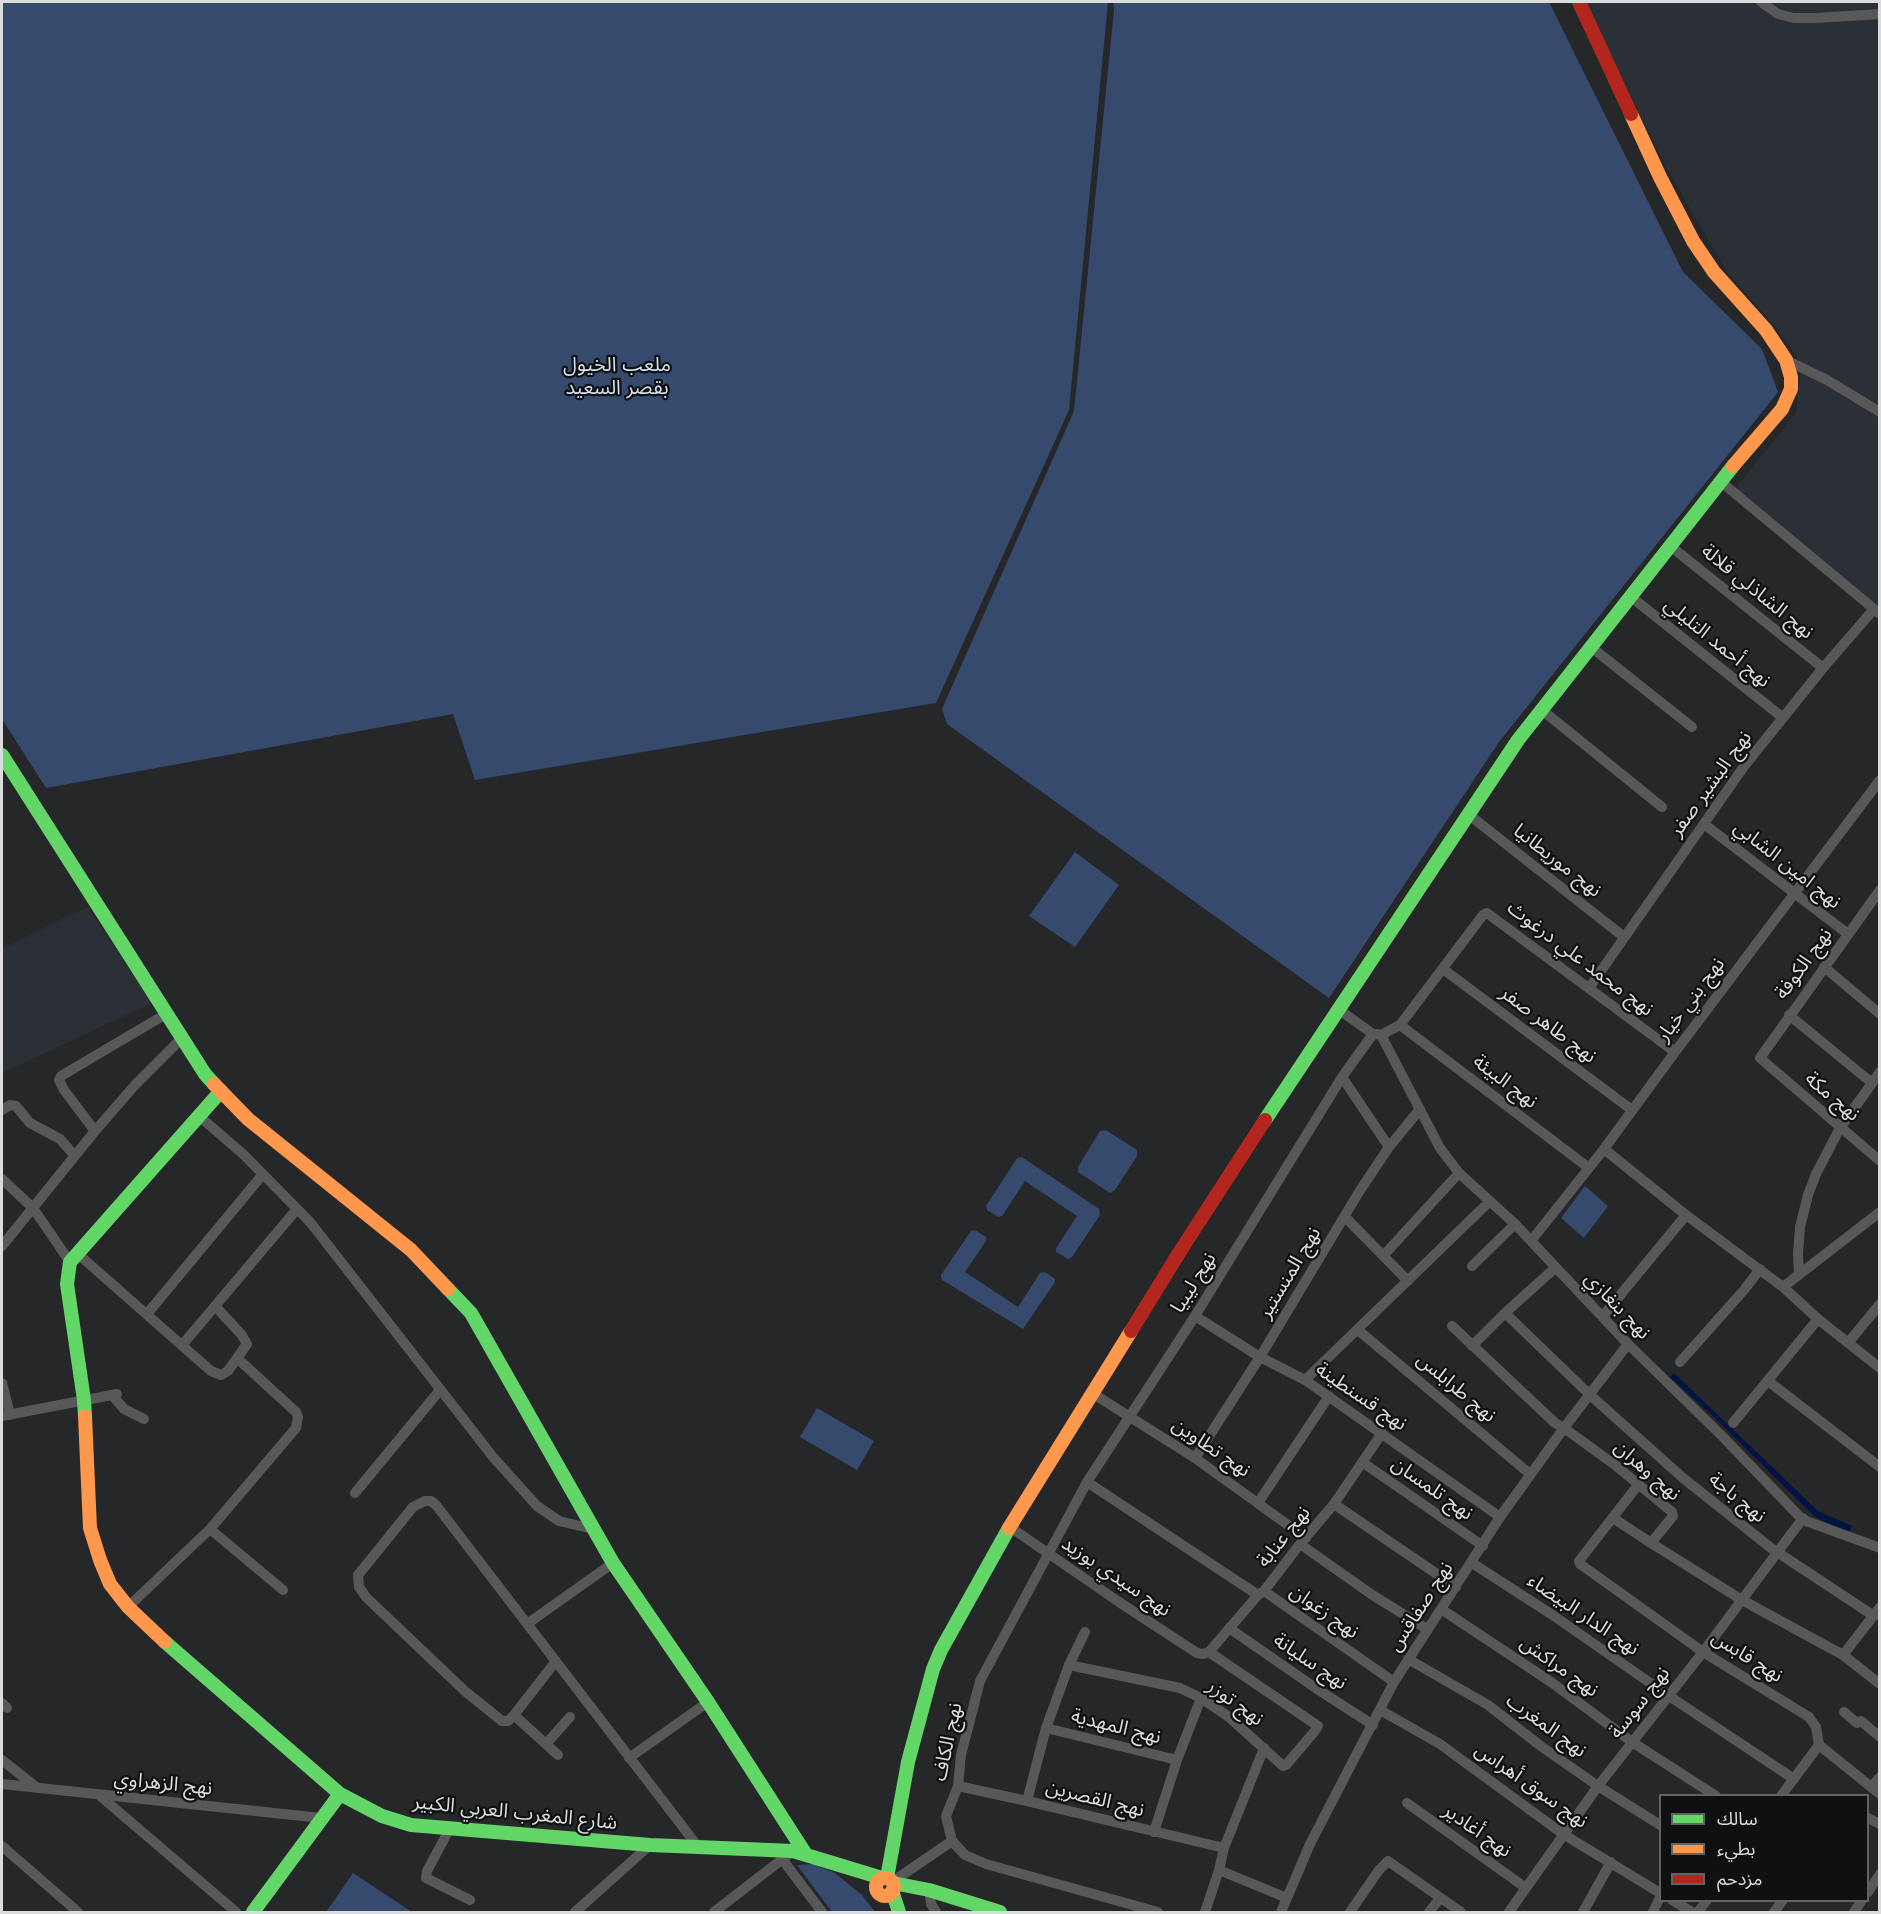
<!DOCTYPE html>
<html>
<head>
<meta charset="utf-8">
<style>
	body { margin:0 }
	#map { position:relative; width:1881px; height:1914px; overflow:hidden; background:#262729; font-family:Helvetica,"Noto Sans Arabic",sans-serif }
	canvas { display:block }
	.frame { position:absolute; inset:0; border:3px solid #dadcde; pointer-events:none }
	.legend { position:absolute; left:1659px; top:1794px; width:210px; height:108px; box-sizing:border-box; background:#0f1011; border:2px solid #606263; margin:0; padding:8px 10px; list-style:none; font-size:18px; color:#dadcde }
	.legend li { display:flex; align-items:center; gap:12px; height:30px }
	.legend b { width:30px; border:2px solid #606263 }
</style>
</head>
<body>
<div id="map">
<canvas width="1881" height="1914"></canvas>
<div class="frame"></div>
<ul class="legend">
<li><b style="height:8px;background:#63d668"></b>سالك</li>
<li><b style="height:8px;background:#ff974d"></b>بطيء</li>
<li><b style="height:8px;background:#b3261e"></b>مزدحم</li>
</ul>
</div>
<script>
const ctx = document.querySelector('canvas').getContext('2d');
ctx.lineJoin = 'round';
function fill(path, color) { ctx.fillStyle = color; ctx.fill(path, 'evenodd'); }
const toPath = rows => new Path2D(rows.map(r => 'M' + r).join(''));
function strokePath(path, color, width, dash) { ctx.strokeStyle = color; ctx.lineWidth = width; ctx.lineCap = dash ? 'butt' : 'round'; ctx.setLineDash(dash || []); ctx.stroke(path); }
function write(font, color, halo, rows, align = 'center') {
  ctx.font = font + ' Helvetica,"Noto Sans Arabic",sans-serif'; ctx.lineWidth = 4.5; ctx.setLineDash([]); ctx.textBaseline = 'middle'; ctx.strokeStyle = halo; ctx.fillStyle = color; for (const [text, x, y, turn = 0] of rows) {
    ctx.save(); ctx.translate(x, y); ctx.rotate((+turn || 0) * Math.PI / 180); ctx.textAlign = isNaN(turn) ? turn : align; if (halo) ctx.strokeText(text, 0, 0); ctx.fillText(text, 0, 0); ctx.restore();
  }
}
fill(toPath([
	[1584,2,1879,2,1879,404,1845,386,1879,406,1879,612,1734,490,1796,413,1801,363,1776,327,1727,272,1665,165],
	[87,907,152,1003,2,1073,2,949]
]), '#2b3037');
fill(toPath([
	[2,2,1108,2,1069,410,936,703,475,780,453,714,46,788,2,719],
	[1113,2,1549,2,1683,272,1762,349,1778,392,1499,742,1329,998,947,724,942,709,1074,411,1114,10],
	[1075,852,1119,885,1075,947,1029,916],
	[1106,1130,1137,1150,1137,1156,1115,1190,1110,1193,1078,1172,1078,1167,1100,1131],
	[1022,1157,1099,1209,1100,1215,1072,1257,1068,1259,1056,1252,1056,1248,1077,1216,1025,1181,1002,1216,998,1217,987,1210,986,1206,1017,1158],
	[1585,1186,1608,1206,1584,1238,1561,1218],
	[975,1230,986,1237,986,1241,965,1272,1018,1307,1040,1273,1045,1272,1055,1279,1055,1282,1023,1329,942,1280,941,1275,971,1231],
	[817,1408,874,1441,857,1470,800,1437],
	[813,1864,835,1873,862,1895,875,1912,832,1912,797,1865],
	[353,1873,412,1912,326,1912]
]), '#364a6e');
fill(toPath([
	[1674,1373,1818,1511,1852,1526,1849,1533,1815,1517,1718,1421,1670,1377]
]), '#031342');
strokePath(toPath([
	[1761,2,1778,14,1794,18,1816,18,1880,14],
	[1786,360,1827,380,1880,412],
	[1720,481,1880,614],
	[1669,545,1823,668],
	[1630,596,1782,717],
	[1591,647,1692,727],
	[1542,710,1662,807],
	[1468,814,1624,937],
	[1704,824,1848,934],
	[1880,890,1760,1058,1880,1161],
	[1824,967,1880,1014],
	[1443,969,1632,1110],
	[1589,988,1745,765,1823,668,1874,609],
	[1338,1009,1373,1034],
	[1789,1015,1872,1083],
	[1400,1025,1589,1168],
	[1376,1034,1381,1035,1400,1025,1483,915,1487,913,1675,1052],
	[1381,1035,1440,1148,1459,1173,1515,1224,1628,1344,1722,1436,1800,1517,1806,1521,1880,1548],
	[1342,1077,1389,1147],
	[2,1110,10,1105,16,1106,30,1123,60,1139,74,1155],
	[199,1116,243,1154,310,1222,493,1457,537,1506,559,1521,593,1529],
	[95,1131,64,1090,59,1080,61,1076,166,1014],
	[1604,1149,1686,1215,1783,1287,1818,1319,1880,1368],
	[2,1179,33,1208,70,1262],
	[1345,1217,1408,1281],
	[1531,1241,1604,1149,1675,1052,1880,780],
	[2,1246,95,1131,135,1085,182,1038],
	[78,1254,211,1371,221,1375,228,1371,247,1344,241,1334,215,1306],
	[1384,1255,1459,1173],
	[1472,1266,1515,1224],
	[1799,1275,1798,1254,1800,1227,1808,1195,1816,1174,1840,1128,1880,1072],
	[1783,1287,1880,1212],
	[1505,1313,1589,1394,1683,1478,1771,1548,1874,1616],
	[147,1314,263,1174],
	[1195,1316,1260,1357,1305,1380,1500,1517],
	[1603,1316,1686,1215],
	[1452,1326,1555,1423,1564,1428,1615,1465,1672,1512,1673,1516,1651,1543,1742,1600,1843,1655,1880,1684],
	[1358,1330,1530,1474],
	[1848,1343,1880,1304],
	[183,1344,297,1209],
	[1472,1346,1505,1313,1555,1268],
	[1680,1362,1744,1290,1760,1269],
	[1305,1380,1490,1201],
	[1768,1381,1880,1467],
	[2,1383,10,1415],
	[1092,1393,1195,1458,1306,1538],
	[112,1395,124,1409,144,1419],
	[2,1416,117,1394],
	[1733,1423,1818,1319],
	[1195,1458,1260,1357,1359,1192,1389,1147,1420,1109],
	[1362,1462,1483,1546],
	[1087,1482,1258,1595],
	[1638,1485,1579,1561,1580,1564,1703,1652,1809,1717,1816,1727,1819,1745,1880,1794],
	[355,1493,440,1390],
	[1258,1503,1329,1396],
	[1334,1504,1456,1587],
	[1613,1518,1651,1543],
	[1010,1527,1119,1602,1197,1653,1203,1654,1209,1652,1258,1595,1264,1591,1300,1544,1334,1504,1382,1433],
	[210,1529,283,1590],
	[1300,1544,1371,1594,1427,1629],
	[1472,1563,1551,1614,1669,1696,1794,1779],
	[1264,1591,1394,1682],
	[128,1607,210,1529,296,1428,298,1417,296,1412,238,1359],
	[1441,1609,1551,1682,1632,1742,1716,1796],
	[527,1624,613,1563],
	[1229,1628,1317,1689,1373,1725],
	[1843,1655,1880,1607],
	[1408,1659,1488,1705,1542,1747,1598,1786,1660,1825],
	[556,1661,514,1715,508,1721,502,1721,466,1692,366,1597,359,1587,358,1575,413,1507,425,1501,431,1501,436,1505,699,1848],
	[1069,1665,1180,1688,1201,1698,1229,1717,1283,1766,1286,1765,1314,1732,1318,1726,1209,1652],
	[2,1703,7,1708],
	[1380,1710,1440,1744,1563,1834,1660,1893],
	[1844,1712,1857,1723,1861,1721,1880,1737],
	[514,1715,558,1755],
	[1046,1728,1177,1760],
	[546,1744,570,1717],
	[629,1758,708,1702],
	[2,1760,36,1787],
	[2,1784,321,1818],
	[958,1786,1027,1801,1224,1848],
	[1871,1787,1880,1777],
	[99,1795,236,1912],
	[1781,1796,1819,1745],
	[1027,1801,1046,1728,1069,1665,1085,1632],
	[1407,1803,1526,1888],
	[1868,1818,1880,1824],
	[450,1828,427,1871,426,1878,470,1900],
	[1154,1832,1177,1760,1201,1698],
	[2,1846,78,1912],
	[782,1859,822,1912],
	[1219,1870,1287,1898],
	[892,1882,952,1841],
	[929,1890,931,1904,936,1912],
	[1868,1892,1880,1874],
	[1672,1900,1692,1912],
	[575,1912,650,1845],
	[714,1912,793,1851],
	[1158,1912,986,1864,965,1855,952,1841,946,1816,958,1786,961,1755,980,1681,1087,1482,1195,1316,1342,1077,1373,1034],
	[1205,1912,1219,1870,1224,1848,1264,1748],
	[1281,1912,1310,1844,1394,1682,1500,1517,1564,1428,1628,1344],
	[1350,1912,1379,1870,1388,1861,1461,1912],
	[1429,1912,1440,1898],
	[1509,1912,1598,1786,1703,1652,1803,1518],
	[1583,1912,1611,1862],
	[1653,1912,1660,1897],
	[1698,1912,1707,1900],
	[1774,1912,1783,1900],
	[1854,1912,1862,1900]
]), '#585859', 10);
strokePath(toPath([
	[2,755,205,1074,214,1084],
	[1265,1120,1518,740,1733,466],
	[448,1289,471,1313,613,1563,708,1702,805,1853],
	[85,1416,84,1400,67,1284,70,1262,221,1091],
	[165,1642,340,1794],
	[887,1878,908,1762,933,1669,941,1650,1009,1528],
	[893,1883,929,1890,1000,1912],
	[892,1891,899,1912],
	[253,1912,340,1794,382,1816,411,1825,650,1845,793,1851,882,1878]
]), '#63d668', 14);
strokePath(toPath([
	[1631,114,1660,177,1693,241,1714,272,1766,330,1786,360,1791,377,1791,389,1782,409,1733,466],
	[214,1084,248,1119,411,1250,448,1289],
	[85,1416,90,1528,100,1560,110,1584,128,1607,165,1642],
	[1009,1528,1131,1331],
	'876 1887a9 9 0 1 1 18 0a9 9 0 1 1-18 0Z'
]), '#ff974d', 14);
strokePath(toPath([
	[1579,2,1631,114],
	[1131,1331,1179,1253,1265,1120]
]), '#b3261e', 14);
write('20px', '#d4deef', '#0f1011', [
	["ملعب الخيول",617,365],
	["بقصر السعيد",617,388]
]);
write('20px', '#dadcde', '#0f1011', [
	["نهج الشاذلي قلالة",1757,592,39],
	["نهج أحمد التليلي",1717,643,39],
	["نهج البشير صفر",1711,784,-54],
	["نهج موريطانيا",1557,861,38],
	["نهج امين الشابي",1787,865,38],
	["نهج محمد علي درغوث",1580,959,37],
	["نهج الكوفة",1804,964,-54],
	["نهج بني خيار",1691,1000,-53],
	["نهج طاهر صفر",1548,1025,37],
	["نهج البيئة",1505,1082,37],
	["نهج مكة",1832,1097,40],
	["نهج المنستير",1290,1273,-59],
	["نهج ليبيا",1194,1283,-58],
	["نهج بنغازي",1617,1306,46],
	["نهج طرابلس",1456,1388,40],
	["نهج قسنطينة",1361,1397,34],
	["نهج تطاوين",1211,1448,34],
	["نهج وهران",1647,1471,41],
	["نهج تلمسان",1432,1489,35],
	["نهج باجة",1737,1498,39],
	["نهج عنابة",1284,1537,-51],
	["نهج سيدي بوزيد",1116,1577,34],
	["نهج صفاقس",1421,1607,-57],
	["نهج زغوان",1324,1612,35],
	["نهج الدار البيضاء",1583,1615,34],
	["نهج قابس",1747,1657,32],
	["نهج سليانة",1310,1662,34],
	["نهج مراكش",1559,1667,35],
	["نهج توزر",1235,1703,36],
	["نهج سوسة",1640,1703,-52],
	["نهج المغرب",1546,1726,36],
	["نهج المهدية",1116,1727,14],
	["نهج الكاف",948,1742,-78],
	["نهج الزهراوي",163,1784,6],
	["نهج سوق أهراس",1531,1786,35],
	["نهج القصرين",1095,1799,14],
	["شارع المغرب العربي الكبير",515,1813,6],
	["نهج أغادير",1477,1831,35]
]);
</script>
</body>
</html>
